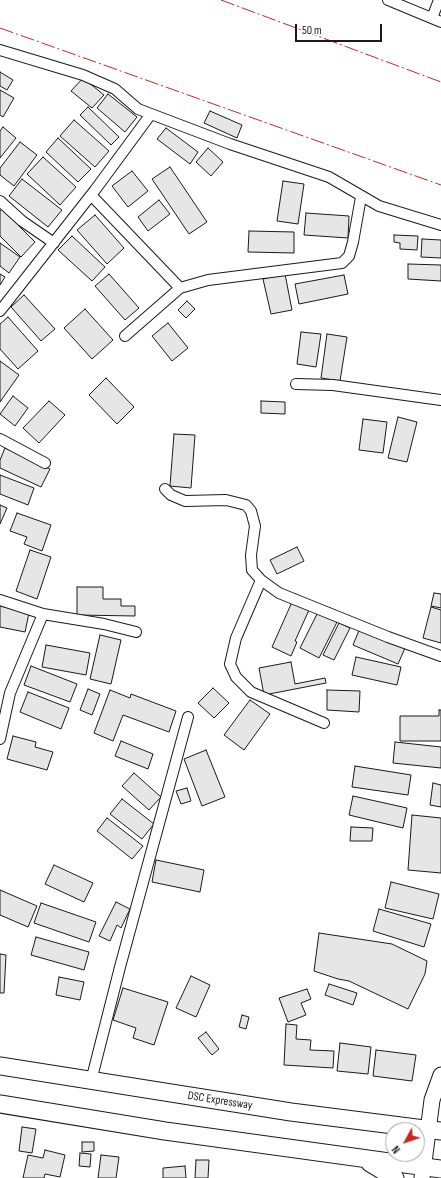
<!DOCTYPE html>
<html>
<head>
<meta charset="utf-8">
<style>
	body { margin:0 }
	#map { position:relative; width:441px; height:1178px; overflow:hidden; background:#fff; font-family:"Sofia Sans Condensed",sans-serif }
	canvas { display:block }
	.north { position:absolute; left:385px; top:1122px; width:40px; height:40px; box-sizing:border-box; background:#fff; border:1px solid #a3a3a3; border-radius:50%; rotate:230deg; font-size:11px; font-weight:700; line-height:16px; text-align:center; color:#1a1a1a }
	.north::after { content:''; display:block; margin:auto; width:14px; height:18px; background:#c62828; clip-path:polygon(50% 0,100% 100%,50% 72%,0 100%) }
	.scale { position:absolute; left:295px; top:24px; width:87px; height:18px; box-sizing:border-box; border:2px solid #1a1a1a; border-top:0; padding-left:5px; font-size:12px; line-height:14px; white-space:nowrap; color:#1a1a1a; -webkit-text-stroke:3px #fff; paint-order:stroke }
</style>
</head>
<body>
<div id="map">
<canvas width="441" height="1178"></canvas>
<div class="north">N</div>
<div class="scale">50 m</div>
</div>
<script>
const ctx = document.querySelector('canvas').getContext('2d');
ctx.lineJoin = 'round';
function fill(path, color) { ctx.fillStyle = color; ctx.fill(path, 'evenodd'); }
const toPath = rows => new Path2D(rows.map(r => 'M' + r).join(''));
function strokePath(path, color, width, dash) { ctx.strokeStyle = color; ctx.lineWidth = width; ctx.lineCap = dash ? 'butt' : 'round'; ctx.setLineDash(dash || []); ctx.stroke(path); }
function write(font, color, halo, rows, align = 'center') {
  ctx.font = font + ' "Sofia Sans Condensed",sans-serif'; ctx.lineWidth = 3; ctx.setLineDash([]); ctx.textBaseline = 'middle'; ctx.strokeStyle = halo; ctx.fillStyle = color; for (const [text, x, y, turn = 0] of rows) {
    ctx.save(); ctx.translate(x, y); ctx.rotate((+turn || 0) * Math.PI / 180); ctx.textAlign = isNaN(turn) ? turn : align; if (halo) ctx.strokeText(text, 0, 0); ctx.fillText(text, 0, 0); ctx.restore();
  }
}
const building = toPath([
	[0,72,13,80,7,90,0,86,0,72],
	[83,78,104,95,92,108,71,91,83,78],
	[0,90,14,98,3,117,0,115,0,90],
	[108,94,137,117,125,132,97,108,108,94],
	[88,107,119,137,111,145,80,115,88,107],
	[210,111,242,125,237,138,204,123,210,111],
	[74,120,109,151,95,167,60,136,74,120],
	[3,127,16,138,0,158,0,131,3,127],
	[166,128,198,152,190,164,157,139,166,128],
	[58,138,91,169,78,182,46,152,58,138],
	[20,142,37,155,14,186,0,175,0,168,20,142],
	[208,148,223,162,211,176,196,162,208,148],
	[43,157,76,187,60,205,27,174,43,157],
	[170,167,207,222,189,234,152,179,170,167],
	[132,171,148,191,128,207,112,186,132,171],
	[22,179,62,210,48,227,9,196,22,179],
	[283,181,304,184,298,224,277,221,283,181],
	[159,200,170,214,148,231,138,217,159,200],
	[2,209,35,242,21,257,0,236,0,211,2,209],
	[306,213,349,216,348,238,304,235,306,213],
	[95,215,124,248,107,264,77,230,95,215],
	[249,231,294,232,294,253,248,252,249,231],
	[394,235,418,236,417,250,400,249,400,243,394,242,394,235],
	[72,236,105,267,92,281,58,250,72,236],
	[422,239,441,240,441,258,421,257,422,239],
	[0,243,20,257,9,273,0,266,0,243],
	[408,264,441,265,441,281,408,279,408,264],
	[0,274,5,277,0,285,0,274],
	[109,274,139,308,125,320,95,286,109,274],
	[285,274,292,310,271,314,263,279,285,274],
	[344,275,348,294,299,304,295,284,344,275],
	[24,295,55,329,41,341,11,307,24,295],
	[187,301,195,309,186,318,178,310,187,301],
	[85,309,113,340,92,359,64,328,85,309],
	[8,317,38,351,18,369,0,349,0,324,8,317],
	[168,323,188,348,172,361,152,336,168,323],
	[301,332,321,334,316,367,297,364,301,332],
	[327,334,347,337,340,381,321,378,327,334],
	[0,361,19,375,0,402,0,361],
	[106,378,134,407,117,424,89,395,106,378],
	[13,396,28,408,15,426,0,414,13,396],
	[49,401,65,415,39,443,23,428,49,401],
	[261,401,285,402,285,414,261,413,261,401],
	[398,417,417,422,407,462,388,458,398,417],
	[363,419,387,422,383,453,359,450,363,419],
	[174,434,195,435,191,488,170,486,174,434],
	[5,448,50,469,41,487,0,468,0,460,5,448],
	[0,475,34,488,28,505,0,494,0,475],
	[0,505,7,508,0,524,0,505],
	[17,513,51,525,42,551,24,544,27,537,10,531,17,513],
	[297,547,304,561,277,574,270,560,297,547],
	[30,550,51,557,37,599,16,591,30,550],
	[77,587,103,587,103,599,121,599,121,606,135,606,135,616,77,615,77,587],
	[434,593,441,594,441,608,431,606,434,593],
	[292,602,309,610,295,641,297,642,291,656,272,647,292,602],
	[0,606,29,613,25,632,0,627,0,606],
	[431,607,441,610,441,643,423,638,431,607],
	[318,612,337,622,319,658,300,648,318,612],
	[339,623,350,628,334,660,323,655,339,623],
	[360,628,405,648,398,664,353,645,360,628],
	[100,635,121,640,111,684,90,679,100,635],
	[46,645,90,653,86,675,42,667,46,645],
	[356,657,401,667,397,685,352,675,356,657],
	[291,662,295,684,325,678,326,683,264,695,259,668,291,662],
	[31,666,77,684,70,702,24,685,31,666],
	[213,688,229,703,214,718,198,703,213,688],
	[88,689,100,694,92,715,80,710,88,689],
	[110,690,130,698,131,694,176,711,169,732,123,715,113,741,94,733,110,690],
	[327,690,360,691,359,712,327,710,327,690],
	[28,692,69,708,61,729,20,712,28,692],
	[250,700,270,714,244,750,224,735,250,700],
	[439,710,441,710,441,741,400,741,400,716,439,716,439,710],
	[13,736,36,742,35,747,53,752,47,770,7,759,13,736],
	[121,741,153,754,148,769,115,756,121,741],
	[395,742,441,747,441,768,393,763,395,742],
	[206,750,225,797,202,806,184,759,206,750],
	[355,766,411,775,408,795,352,787,355,766],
	[134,773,161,797,149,810,122,786,134,773],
	[433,783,441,785,441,807,430,805,433,783],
	[187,788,191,801,181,804,176,791,187,788],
	[353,796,407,808,403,828,349,815,353,796],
	[122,799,154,824,142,839,110,814,122,799],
	[412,815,441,818,441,873,408,870,412,815],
	[107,818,143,846,132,859,97,831,107,818],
	[351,827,373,828,372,841,350,841,351,827],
	[156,860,204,870,200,892,152,882,156,860],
	[54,865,93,883,84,902,45,884,54,865],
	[391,882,439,894,433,919,385,908,391,882],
	[0,890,37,906,28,927,0,915,0,890],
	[116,902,130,909,121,928,117,925,110,941,99,936,116,902],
	[41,903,96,922,89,942,34,923,41,903],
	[379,909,431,924,424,947,373,931,379,909],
	[319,933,392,944,427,961,425,974,408,1009,349,981,338,979,314,971,319,933],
	[36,937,89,952,84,970,31,955,36,937],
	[0,954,6,955,4,993,0,993,0,954],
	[191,976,210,985,196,1017,176,1008,191,976],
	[59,977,84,982,80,1000,56,995,59,977],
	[329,984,357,993,353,1005,325,995,329,984],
	[123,988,168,1002,154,1045,133,1038,136,1028,113,1020,123,988],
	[307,989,311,999,301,1003,306,1015,288,1022,279,998,307,989],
	[242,1015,249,1017,246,1029,239,1027,242,1015],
	[286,1024,297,1025,296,1039,311,1040,310,1050,334,1051,333,1068,284,1065,286,1024],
	[206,1032,219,1049,212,1055,198,1038,206,1032],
	[340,1043,371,1047,368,1074,337,1071,340,1043],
	[376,1050,416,1055,412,1081,373,1076,376,1050],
	[22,1127,36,1129,32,1153,19,1151,22,1127],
	[82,1142,94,1142,94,1151,82,1152,82,1142],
	[45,1150,65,1155,60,1177,45,1174,44,1178,23,1178,28,1155,43,1158,45,1150],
	[80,1153,91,1154,90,1167,79,1166,80,1153],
	[101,1155,119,1157,116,1178,98,1178,101,1155],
	[196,1160,209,1160,208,1178,195,1178,196,1160],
	[185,1166,186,1178,163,1178,163,1168,185,1166]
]);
fill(building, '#e6e6e6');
strokePath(building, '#1a1a1a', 1);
const minor = toPath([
	[388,0,441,22],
	[432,18,439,0],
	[0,50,83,75,115,89,138,109,230,144,329,177,379,206,441,225],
	[91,195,180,288],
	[0,201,22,221,54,243],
	[0,311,95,190,151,114],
	[125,336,180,288,208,280,342,263,349,256,353,242,361,197],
	[296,384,333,385,441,400],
	[0,439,45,463],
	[165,489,171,495,185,501,226,500,246,505,251,511,255,526,251,555,252,570,261,580,279,593,388,637,441,656],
	[261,580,236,638,230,664,236,677,251,692,324,723],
	[0,600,43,614,104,624,136,632],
	[0,739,10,693,43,614],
	[91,1081,120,967,188,717]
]);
const secondary = toPath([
	[422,1178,432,1100,441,1075]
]);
const primary = toPath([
	[0,1066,291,1112,441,1131],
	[0,1104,165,1131,441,1169],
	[370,1163,395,1178]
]);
strokePath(minor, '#1a1a1a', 12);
strokePath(secondary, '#1a1a1a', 17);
strokePath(primary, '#1a1a1a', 19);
strokePath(minor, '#fff', 10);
strokePath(secondary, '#fff', 15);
strokePath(primary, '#fff', 17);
strokePath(toPath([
	[221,0,441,82],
	[0,28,441,185]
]), '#c62828', 1, [14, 3, 2, 3]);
write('12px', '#1a1a1a', '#fff', [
	["DSC Expressway",220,1101,9]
]);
</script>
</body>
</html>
